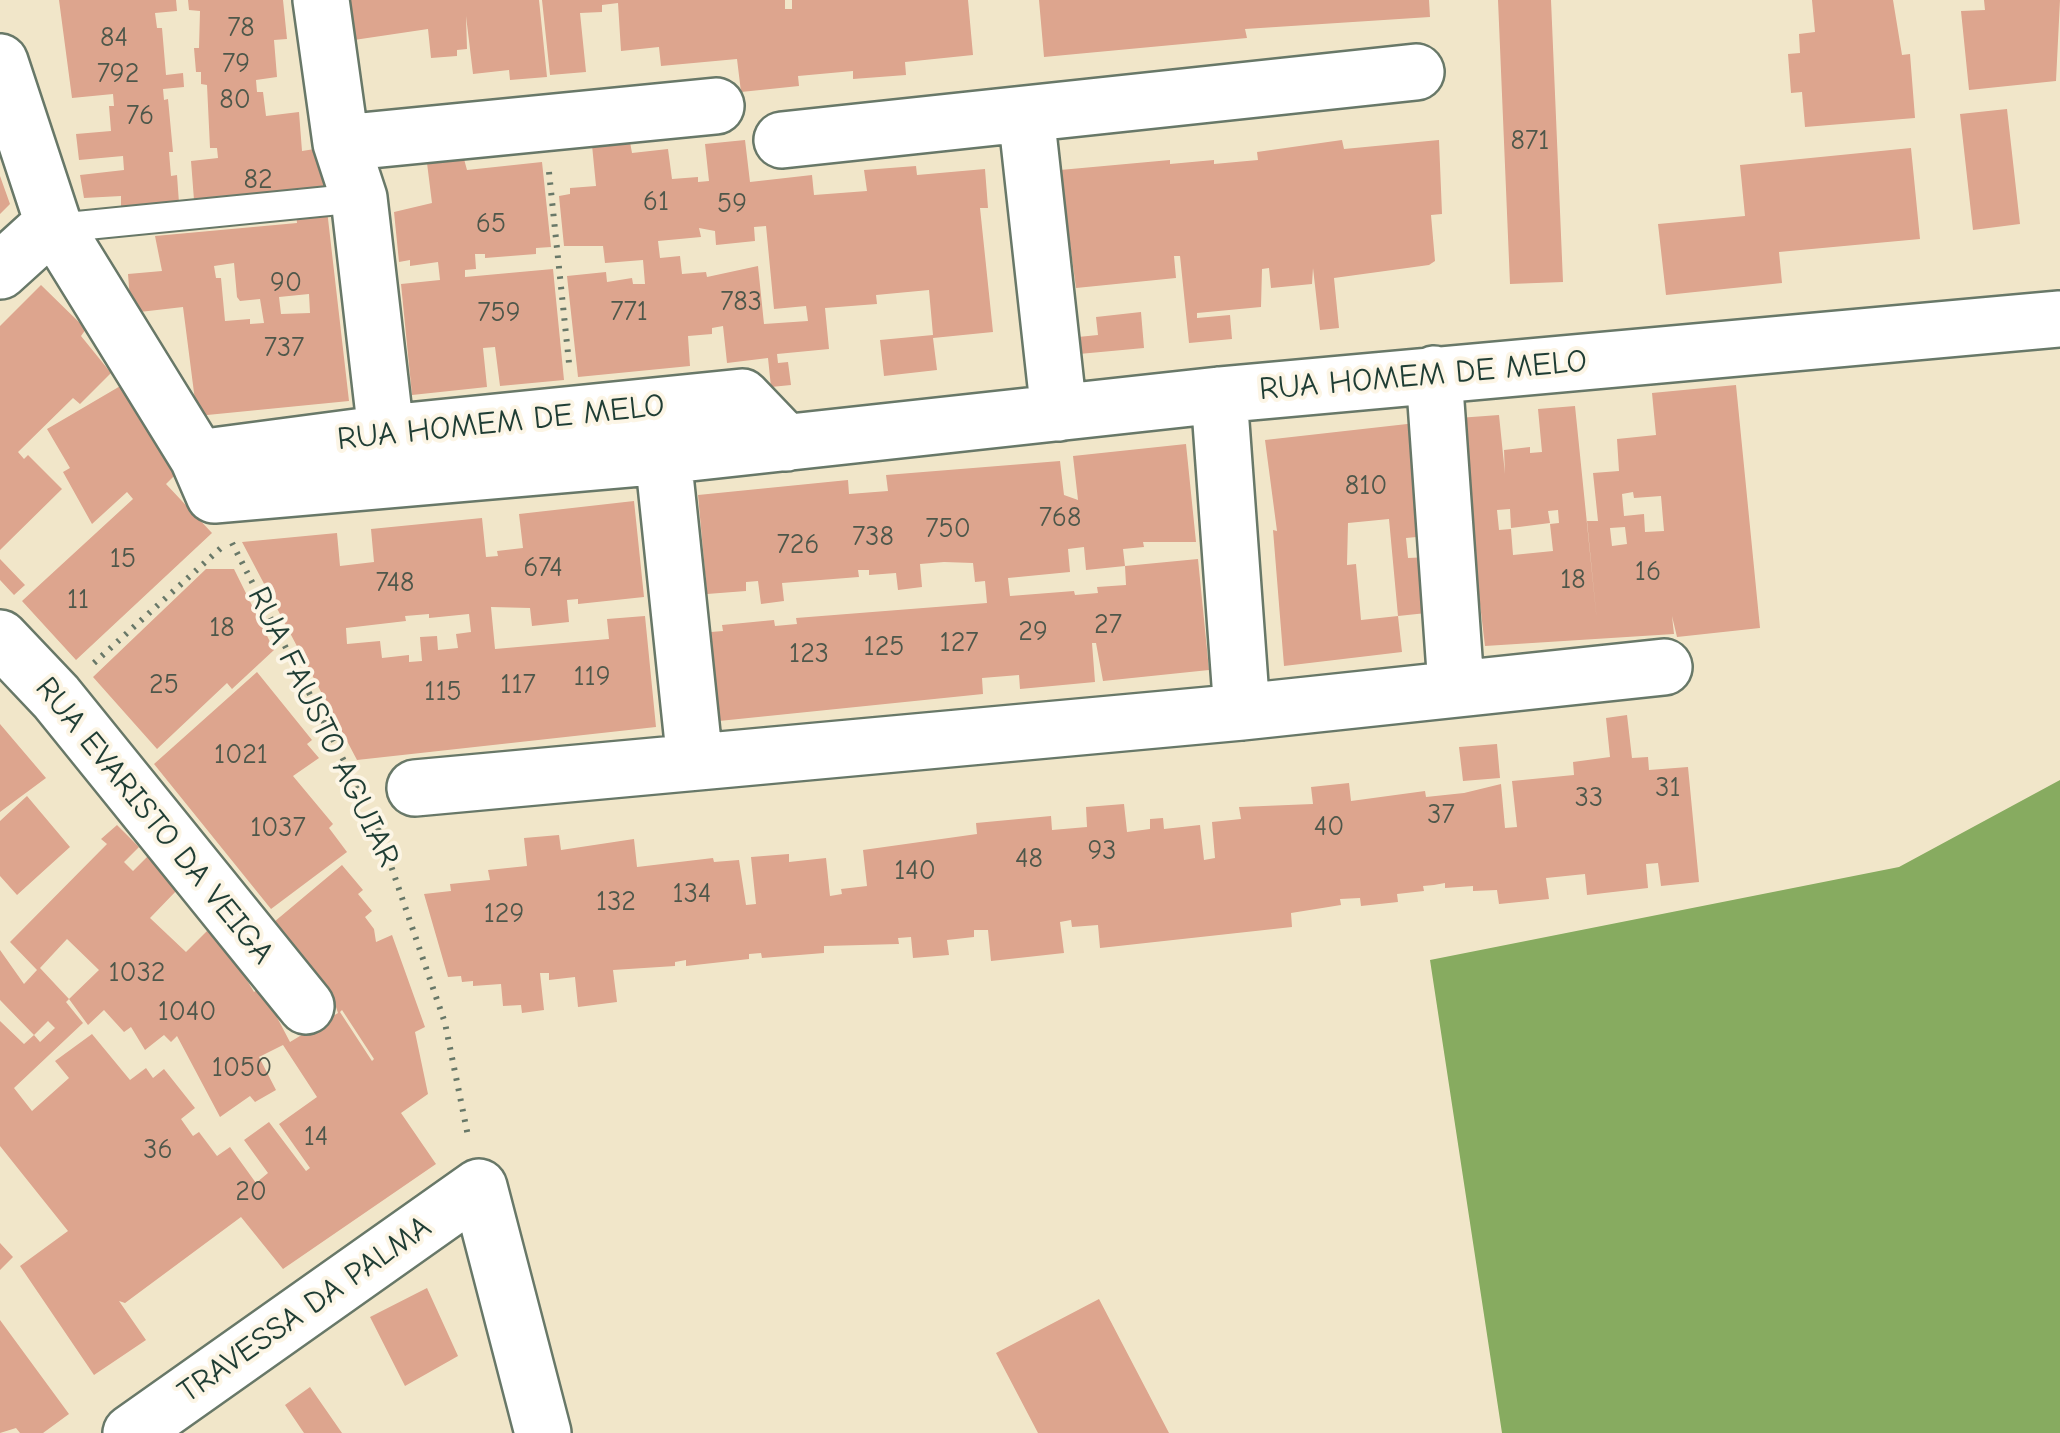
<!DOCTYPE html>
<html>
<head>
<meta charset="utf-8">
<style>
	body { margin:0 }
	canvas { display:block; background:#f1e6c9 }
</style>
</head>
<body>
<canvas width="2060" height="1433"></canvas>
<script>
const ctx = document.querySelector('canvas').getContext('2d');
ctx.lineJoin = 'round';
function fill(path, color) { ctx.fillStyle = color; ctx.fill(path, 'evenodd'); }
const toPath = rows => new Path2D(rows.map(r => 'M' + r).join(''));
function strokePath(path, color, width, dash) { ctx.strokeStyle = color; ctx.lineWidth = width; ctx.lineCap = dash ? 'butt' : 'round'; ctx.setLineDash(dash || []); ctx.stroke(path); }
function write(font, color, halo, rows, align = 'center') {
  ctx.font = font + ' "Comic Neue",sans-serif'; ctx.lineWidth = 8; ctx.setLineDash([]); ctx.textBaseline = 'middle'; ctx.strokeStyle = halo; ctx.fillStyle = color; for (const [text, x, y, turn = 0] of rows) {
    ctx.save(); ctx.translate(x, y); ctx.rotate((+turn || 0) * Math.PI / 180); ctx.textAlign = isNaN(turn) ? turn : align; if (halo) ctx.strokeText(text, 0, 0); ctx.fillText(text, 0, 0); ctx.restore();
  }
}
fill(toPath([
	[2060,780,2060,1433,1502,1433,1430,960,1899,867]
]), '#87ab60');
fill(toPath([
	[59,0,176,0,177,11,155,13,157,28,162,28,166,75,183,73,184,87,163,89,164,100,168,99,173,152,169,152,171,176,177,175,179,203,121,208,121,196,84,198,80,175,124,170,123,156,79,160,76,134,111,131,109,106,114,106,113,94,72,98],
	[188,0,283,0,287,39,274,40,277,77,256,80,257,92,263,92,266,116,299,112,302,151,321,148,326,197,194,200,191,161,218,158,217,148,210,148,207,85,201,84,201,72,196,72,194,48,199,48,200,11,189,10],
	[349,0,539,0,547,77,510,80,509,70,473,74,466,16,467,49,457,50,457,56,431,58,428,29,354,40],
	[542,0,785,0,785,9,792,9,792,0,968,0,973,55,905,62,906,75,853,79,853,71,798,76,799,86,741,92,737,59,661,66,659,47,621,51,618,3,602,5,602,12,580,13,586,72,550,75],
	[1039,0,1429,0,1430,17,1245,29,1247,38,1044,57],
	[1498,0,1551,0,1563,282,1510,284],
	[1812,0,1893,0,1902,55,1910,54,1915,118,1805,127,1802,92,1791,93,1788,54,1800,53,1799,34,1815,32],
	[1984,0,2060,0,2056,81,1969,90,1961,11,1985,10],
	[2007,109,2020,224,1973,230,1960,114],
	[745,140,750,182,812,175,814,195,867,191,864,170,916,166,917,175,985,169,988,208,980,208,993,332,933,338,937,370,884,376,880,340,933,335,929,290,876,295,877,304,825,308,829,349,777,354,778,363,788,362,791,385,771,387,768,358,727,363,723,326,712,328,712,334,688,336,690,366,578,377,567,276,606,272,607,282,632,278,633,284,645,284,643,260,605,263,603,246,564,246,559,196,570,194,570,188,596,186,592,145,630,142,632,153,668,149,672,179,698,177,698,182,709,181,705,144],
	[766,226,774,309,806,306,808,321,764,324,758,266,707,277,706,272,682,274,680,256,660,258,658,241,701,237,699,228,715,231,716,245,755,241,754,227],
	[1342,140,1344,149,1439,140,1442,214,1431,215,1435,261,1429,265,1334,278,1339,328,1320,330,1313,268,1312,284,1271,288,1269,268,1262,269,1261,307,1197,313,1197,318,1230,315,1232,339,1189,343,1180,256,1174,256,1176,278,1076,288,1060,170,1170,160,1170,164,1214,160,1214,164,1258,160,1257,152],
	[1911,148,1920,239,1779,252,1782,283,1666,295,1658,224,1745,216,1740,165],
	[464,159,467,170,542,162,551,247,536,248,536,254,485,258,485,254,475,254,476,269,465,270,465,277,553,269,564,380,500,386,495,347,483,348,487,387,412,395,401,284,440,280,438,262,410,266,410,260,399,262,394,212,432,203,427,163],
	[0,176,10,204,0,214],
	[327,210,349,401,197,416,183,307,131,313,128,274,162,271,155,236,297,223,296,213],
	[234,263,237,297,240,301,260,299,264,323,250,324,250,319,225,321,221,278,216,278,214,266],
	[309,294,310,313,281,314,279,297],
	[41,285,86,329,81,336,111,373,80,404,73,398,18,452,24,459,28,455,62,489,0,550,0,326],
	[1141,312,1144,348,1079,354,1078,337,1098,335,1096,317],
	[122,385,177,473,166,484,212,533,76,660,22,601,133,499,127,492,92,524,63,472,70,468,47,429],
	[1736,385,1760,628,1677,637,1672,616,1674,634,1485,646,1458,418,1499,415,1505,474,1504,450,1530,447,1530,453,1542,452,1538,409,1575,406,1597,622,1587,521,1598,521,1593,473,1619,471,1617,439,1656,435,1652,393],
	[1633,492,1634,498,1661,496,1664,531,1645,532,1644,514,1624,516,1622,494],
	[1510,509,1511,528,1550,523,1548,511,1558,510,1559,523,1550,524,1553,551,1513,555,1511,529,1499,530,1497,510],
	[1625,527,1627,544,1612,546,1610,528],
	[1416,423,1427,536,1406,538,1408,558,1430,557,1436,612,1398,616,1389,519,1348,523,1347,565,1356,564,1361,620,1398,616,1402,652,1284,666,1273,530,1277,531,1265,440],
	[1186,444,1196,542,1143,542,1144,547,1123,549,1125,566,1086,570,1084,547,1068,549,1070,572,1008,578,1010,596,1074,591,1075,595,1098,593,1097,587,1126,585,1125,566,1198,559,1209,670,1103,681,1096,643,1092,643,1095,682,1020,689,1019,675,982,678,983,694,719,721,711,632,723,631,722,625,774,620,775,626,797,624,796,618,987,603,985,581,975,582,973,563,944,562,920,564,922,587,898,590,896,573,869,575,869,570,858,570,859,577,782,583,784,601,761,604,758,581,746,582,746,591,707,594,698,495,848,480,849,494,888,491,886,475,1060,461,1064,495,1078,500,1073,456],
	[634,501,644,597,578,604,578,599,567,600,569,622,532,626,530,608,491,607,495,649,609,639,607,619,645,616,656,727,357,760,242,542,337,533,340,566,374,562,371,529,482,518,486,557,498,556,497,551,523,548,519,514],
	[429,614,429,618,469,614,471,632,456,634,458,648,438,650,437,636,420,637,422,661,409,662,409,655,382,658,380,641,347,644,346,628,406,621,405,616],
	[0,559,25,585,14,595,0,580],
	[206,569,234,569,274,650,232,689,227,683,157,749,93,677],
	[257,672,312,740,307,744,319,758,293,776,333,824,329,828,347,852,271,909,154,764],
	[1627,715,1632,758,1648,757,1649,770,1688,767,1699,882,1661,886,1658,863,1646,864,1648,888,1587,895,1585,874,1546,878,1549,899,1499,904,1497,890,1473,891,1473,886,1445,888,1445,883,1434,885,1423,886,1424,891,1397,894,1398,902,1361,906,1360,898,1340,899,1341,905,1291,913,1292,927,1100,948,1098,925,1072,927,1071,920,1060,922,1064,953,991,961,988,930,974,930,974,937,947,940,949,955,913,958,911,937,898,938,899,944,824,946,824,953,762,958,761,953,749,954,749,959,686,966,686,960,675,962,675,966,613,970,617,1002,578,1007,575,977,549,980,549,973,540,973,544,1010,522,1013,521,1005,503,1006,501,984,473,986,473,981,462,982,461,976,448,977,424,894,451,891,450,884,490,880,488,870,527,866,524,838,559,835,561,850,634,839,637,867,713,858,714,862,739,860,746,905,756,904,751,857,789,854,789,862,826,858,830,896,842,894,841,889,867,886,863,850,977,834,976,823,1051,816,1052,830,1087,827,1086,807,1124,804,1127,832,1150,829,1150,819,1163,818,1164,829,1200,825,1204,860,1215,858,1212,822,1241,819,1239,807,1313,804,1311,787,1349,783,1351,801,1425,791,1426,797,1464,793,1501,784,1505,828,1517,827,1512,781,1574,775,1573,762,1610,757,1606,718],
	[0,724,46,778,0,812],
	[1497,744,1500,778,1463,781,1459,747],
	[27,796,70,847,17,895,0,876,0,821],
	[117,825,139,847,124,862,133,871,148,856,179,888,150,918,186,952,207,931,235,960,254,992,261,987,290,1042,338,1013,336,1007,328,1011,274,922,342,865,363,890,358,894,372,911,365,917,374,929,376,942,392,935,425,1027,415,1032,428,1094,401,1113,436,1164,283,1269,241,1217,125,1303,119,1301,146,1340,94,1375,20,1266,68,1231,0,1146,0,1021,24,1044,34,1035,0,1000,0,950,24,984,37,970,10,942,107,844,101,839],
	[67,939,99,970,69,999,88,1025,104,1010,124,1032,131,1027,145,1050,164,1035,171,1042,177,1036,220,1117,250,1096,255,1102,276,1090,259,1057,283,1045,317,1097,279,1124,310,1168,306,1171,269,1122,244,1140,268,1173,256,1183,230,1147,217,1156,199,1132,193,1136,181,1119,195,1108,164,1069,153,1078,146,1068,130,1080,92,1034,55,1061,69,1078,32,1111,14,1088,83,1023,66,1002,69,999,40,968],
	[342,1010,374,1059,372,1061,340,1012],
	[48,1021,55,1028,40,1042,34,1035],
	[0,1243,13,1257,0,1270],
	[427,1288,458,1356,405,1386,370,1317],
	[1099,1299,1169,1433,1038,1433,996,1353],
	[0,1320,69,1414,43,1433,20,1433,16,1428,0,1433],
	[310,1387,342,1433,304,1433,285,1405]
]), '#dda58e');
const lane = toPath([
	[57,228,359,198]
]);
const street = toPath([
	[321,0,341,143,359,198,390,467],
	[0,62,53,223,198,458,214,495,663,456,1219,395,2060,319],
	[1026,114,1059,413],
	[782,140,1416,72],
	[341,143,716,106],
	[0,271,53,223],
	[1434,374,1456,686],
	[1219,395,1242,712],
	[663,456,695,762],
	[198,458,387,433,742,397,786,443],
	[0,638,56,697,306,1006],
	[415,788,1242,712,1664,667],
	[131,1433,479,1187,543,1433]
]);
strokePath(lane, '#687868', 32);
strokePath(street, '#687868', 60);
strokePath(toPath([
	[549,172,569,363],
	[232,543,361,794],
	[94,663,222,547],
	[378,828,445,1023,468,1136]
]), '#687868', 6, [2.5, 8]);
strokePath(lane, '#fff', 28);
strokePath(street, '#fff', 55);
write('28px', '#4e574a', null, [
	["78",241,28],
	["84",114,38],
	["79",236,64],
	["792",118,74],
	["80",235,100],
	["76",140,116],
	["871",1530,141],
	["82",258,180],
	["61",656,202],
	["59",732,204],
	["65",491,224],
	["90",286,283],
	["783",741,302],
	["771",629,312],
	["759",499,313],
	["737",284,348],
	["810",1366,486],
	["768",1060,518],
	["750",948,529],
	["738",873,537],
	["726",798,545],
	["15",123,559],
	["674",543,568],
	["16",1648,572],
	["18",1573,580],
	["748",395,583],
	["11",78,600],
	["27",1108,625],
	["18",222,628],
	["29",1033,632],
	["127",959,643],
	["125",884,647],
	["123",809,654],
	["119",592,677],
	["25",164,685],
	["117",518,685],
	["115",443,692],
	["1021",241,755],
	["31",1668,788],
	["33",1589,798],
	["37",1441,815],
	["40",1329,827],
	["1037",278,828],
	["93",1102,851],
	["48",1029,859],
	["140",915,871],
	["134",692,894],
	["132",616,902],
	["129",504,914],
	["1032",137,973],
	["1040",187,1012],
	["1050",242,1068],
	["14",316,1137],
	["36",158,1150],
	["20",251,1192]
]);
write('32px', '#1f3d34', '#fcf5e5', [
	["RUA HOMEM DE MELO",1423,376,-5],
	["RUA HOMEM DE MELO",501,423,-6],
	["RUA FAUSTO AGUIAR",323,727,64],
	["RUA EVARISTO DA VEIGA",154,821,51],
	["TRAVESSA DA PALMA",305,1310,-35]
]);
</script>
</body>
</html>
